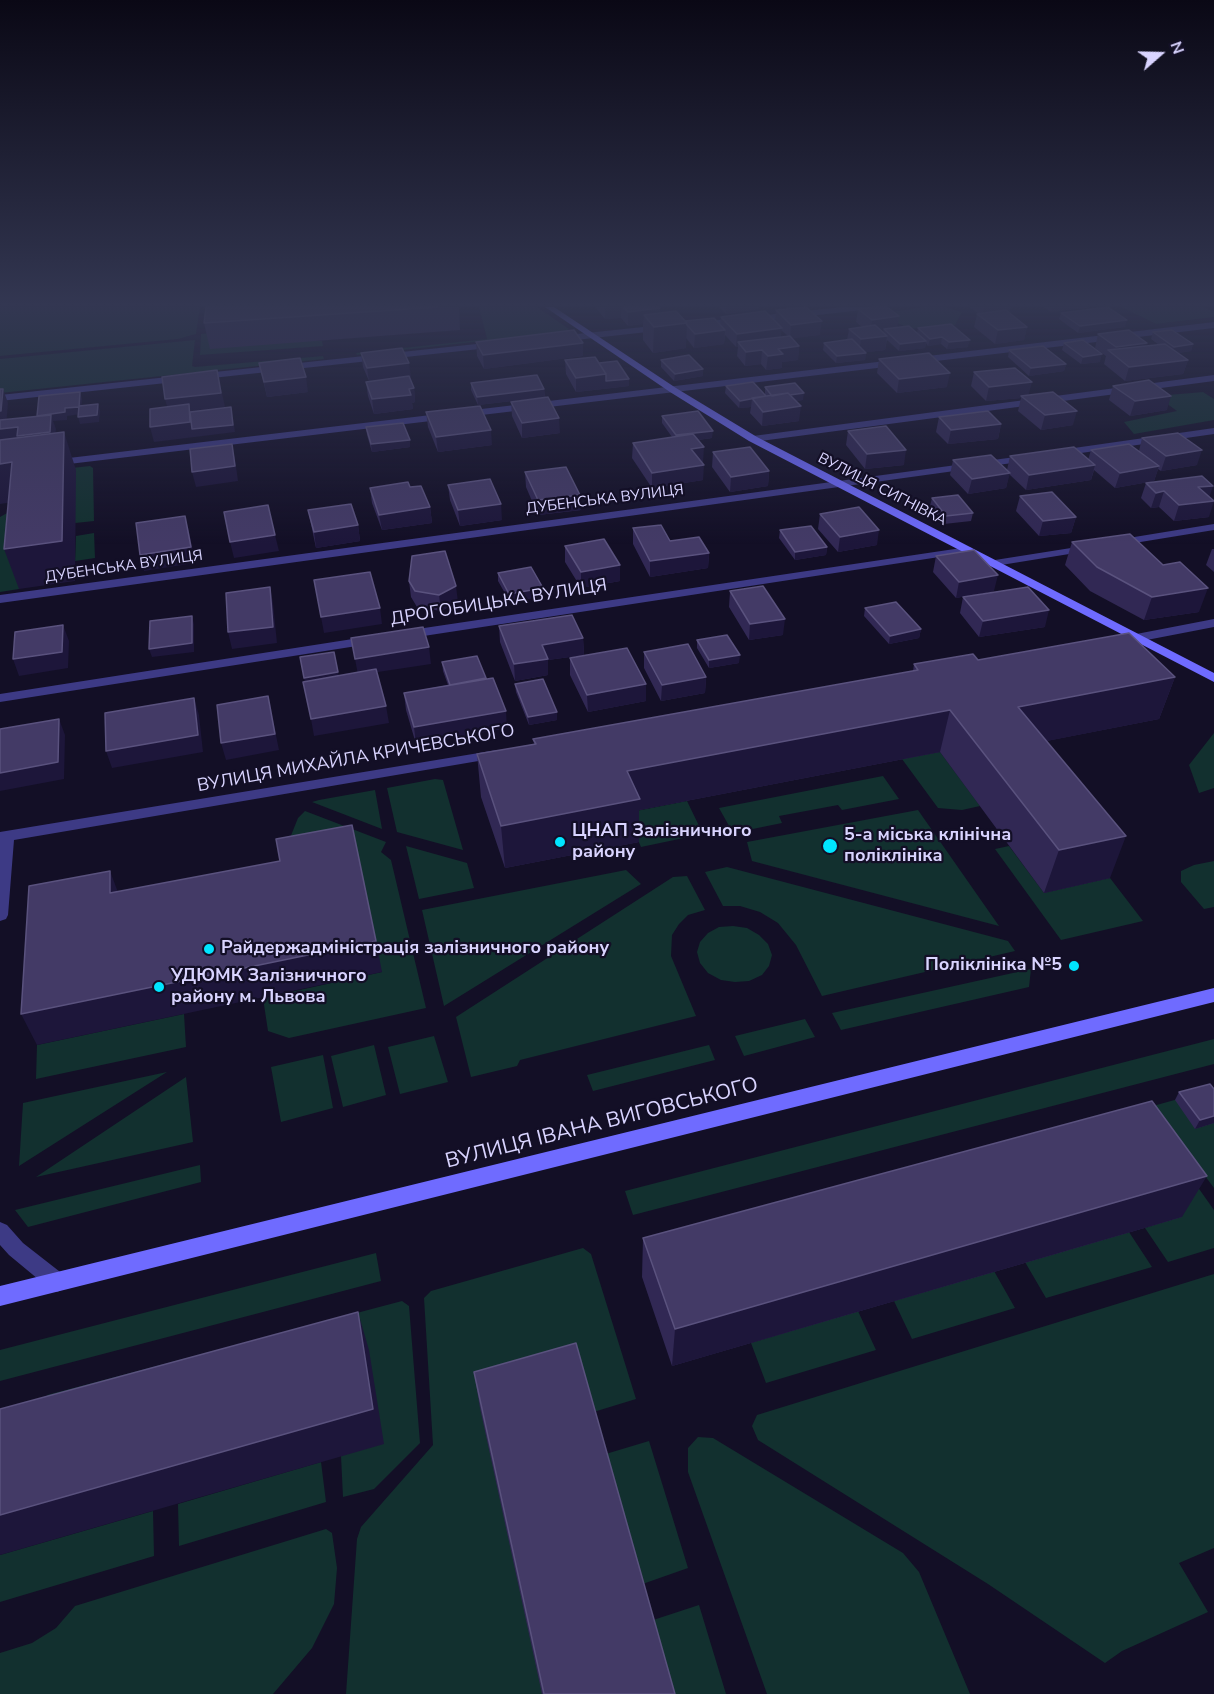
<!DOCTYPE html>
<html>
<head>
<meta charset="utf-8">
<style>
	body { margin:0 }
	#map { position:relative; width:1214px; height:1694px; overflow:hidden; background:#130f26; font-family:"Nunito Sans",sans-serif }
	canvas { display:block }
	.north { position:absolute; left:1130px; top:24px; width:60px; height:60px; -webkit-text-stroke:4px #130f26; paint-order:stroke; rotate:70deg; font-size:16px; font-weight:700; line-height:24px; text-align:center; color:#d9d4ff }
	.north::after { content:''; display:block; margin:auto; width:21px; height:27px; background:#d9d4ff; clip-path:polygon(50% 0,100% 100%,50% 72%,0 100%) }
</style>
</head>
<body>
<div id="map">
<canvas width="1214" height="1694"></canvas>
<div class="north">N</div>
</div>
<script>
const ctx = document.querySelector('canvas').getContext('2d');
ctx.lineJoin = 'round';
function fill(path, color) { ctx.fillStyle = color; ctx.fill(path, 'evenodd'); }
const toPath = rows => new Path2D(rows.map(r => 'M' + r).join(''));
function strokePath(path, color, width, dash) { ctx.strokeStyle = color; ctx.lineWidth = width; ctx.lineCap = dash ? 'butt' : 'round'; ctx.setLineDash(dash || []); ctx.stroke(path); }
function write(font, color, halo, rows, align = 'center') {
  ctx.font = font + ' "Nunito Sans",sans-serif'; ctx.lineWidth = 4.5; ctx.setLineDash([]); ctx.textBaseline = 'middle'; ctx.strokeStyle = halo; ctx.fillStyle = color; for (const [text, x, y, turn = 0] of rows) {
    ctx.save(); ctx.translate(x, y); ctx.rotate((+turn || 0) * Math.PI / 180); ctx.textAlign = isNaN(turn) ? turn : align; if (halo) ctx.strokeText(text, 0, 0); ctx.fillText(text, 0, 0); ctx.restore();
  }
}
fill(toPath([
	[0,307,200,307,196,334,178,339,0,356],
	[479,307,537,307,569,329,564,332,357,355,356,353,487,339],
	[925,307,944,307,962,312,955,325,910,329,878,314],
	[1122,307,1203,307,1214,312,1214,317,1156,324],
	[212,333,322,341,323,346,200,355,201,334],
	[195,340,192,366,195,367,323,356,324,359,0,393,0,359],
	[1203,392,1214,399,1214,420,1134,434,1124,422,1177,411,1159,398,1168,395],
	[90,466,93,468,94,521,75,523,0,476],
	[25,506,19,589,0,592,0,517,18,507],
	[94,533,95,558,75,561,76,536],
	[1214,733,1214,788,1199,793,1189,765],
	[940,752,980,806,962,810,938,808,902,759],
	[883,776,899,799,842,810,838,805,779,816,782,823,733,833,719,808],
	[435,779,443,780,463,850,397,832,387,788],
	[375,790,382,829,312,802,319,800],
	[687,801,703,834,641,847,626,813],
	[918,810,999,926,752,861,747,842],
	[305,811,386,842,381,852,391,860,426,1008,289,1038,268,1031,263,998,382,972,290,838,298,818],
	[406,846,467,863,474,888,419,899],
	[1009,846,1044,893,1110,878,1143,921,1061,940,995,849],
	[1214,861,1214,907,1204,909,1181,882,1181,871,1194,865],
	[727,867,1008,941,1015,951,822,996,796,945,778,923,760,912,740,906,723,906,705,872],
	[626,870,641,884,444,1006,422,910],
	[687,876,705,910,688,915,679,924,672,935,671,956,696,1016,520,1060,517,1066,471,1077,456,1017,673,877],
	[733,926,747,928,759,935,768,944,772,955,769,966,762,975,749,981,735,982,721,980,708,973,700,963,697,952,700,942,708,933,719,927],
	[1031,969,1029,987,841,1030,832,1013],
	[184,1014,186,1047,36,1079,37,1045],
	[805,1019,815,1037,744,1056,735,1036],
	[434,1036,448,1082,400,1094,388,1047],
	[1214,1039,1214,1064,633,1215,625,1191],
	[374,1045,386,1095,343,1107,331,1056],
	[709,1045,715,1060,593,1091,587,1075],
	[323,1055,333,1108,281,1122,271,1067],
	[167,1072,19,1166,23,1103],
	[186,1077,193,1142,36,1177],
	[1214,1089,1214,1188,1153,1106],
	[1141,1107,1214,1210,1214,1248,1168,1262,1145,1228,1182,1216],
	[200,1165,201,1182,28,1227,15,1210],
	[1129,1232,1152,1267,1046,1298,1025,1262],
	[583,1248,591,1254,636,1399,587,1414,542,1694,346,1694,357,1539,361,1527,433,1445,424,1298,431,1291],
	[376,1253,381,1281,0,1381,0,1350],
	[994,1271,1015,1308,912,1339,894,1301],
	[1214,1274,1214,1548,1179,1563,1208,1612,1122,1651,1105,1663,988,1584,758,1440,752,1426,757,1415],
	[402,1301,409,1306,420,1443,374,1489,343,1497,341,1456,46,1439,47,1395],
	[858,1311,876,1350,766,1383,751,1343],
	[698,1437,713,1438,903,1553,919,1572,970,1694,767,1694,688,1472,688,1448],
	[649,1441,688,1568,634,1587,599,1456],
	[321,1462,326,1502,179,1546,178,1504],
	[153,1511,154,1556,0,1602,0,1555],
	[326,1529,332,1533,337,1568,334,1604,312,1648,273,1694,0,1694,0,1653,32,1643,56,1628,75,1606],
	[699,1605,726,1694,664,1694,644,1623]
]), '#12302f');
fill(toPath([
	[843,307,867,307,863,310,698,328,694,325,698,322,843,307],
	[1214,322,1214,328,52,466,47,463,52,460,1214,322],
	[662,325,665,326,665,330,558,342,554,339,558,336,662,325],
	[495,342,498,343,498,347,0,401,0,395,495,342],
	[1214,375,1214,381,753,442,748,439,753,436,1214,375],
	[1214,428,1214,434,1060,456,1055,453,1060,450,1214,428],
	[1030,455,1034,456,1034,460,0,603,0,595,1030,455],
	[1214,524,1214,530,1116,546,1110,543,1116,540,1214,524],
	[1090,545,1096,548,1094,550,995,566,989,563,995,560,1090,545],
	[968,547,972,548,972,552,404,639,398,635,404,631,968,547],
	[1214,619,1214,627,1126,644,1120,640,1126,636,1214,619],
	[372,636,378,640,376,643,0,702,0,694,372,636],
	[497,750,504,754,502,757,14,840,8,915,6,919,0,921,0,832,497,750],
	[0,1222,7,1225,23,1243,64,1275,67,1282,64,1289,57,1292,50,1289,9,1255,0,1245,0,1222]
]), '#3d3a85');
fill(toPath([
	[545,307,554,307,676,388,757,437,1214,673,1214,682,749,441,670,392,545,307],
	[1214,988,1214,1002,0,1306,0,1286,1214,988]
]), '#6f6bff');
fill(toPath([
	[206,307,459,307,460,330,210,349,204,323],
	[595,307,665,307,659,307,660,313,685,321,720,325,721,317,775,322,776,310,789,309,786,307,808,307,806,307,820,335,792,338,799,346,798,360,782,362,782,368,766,370,761,364,745,366,737,356,738,347,736,347,725,335,724,344,694,348,686,338,686,348,653,353,643,340,643,324,628,326,621,318,605,319],
	[781,330,788,336,781,337],
	[719,307,759,307,759,309,726,314],
	[969,307,1011,307,1009,312,1008,312,1027,327,1024,340,995,344,974,327,977,314,979,314],
	[1044,307,1091,307,1051,312],
	[858,309,899,316,897,327,917,333,918,328,968,347,947,349,941,344,928,346,926,343,925,348,899,351,887,340,885,350,866,352,865,360,836,363,823,350,824,343,847,340,849,329,862,327,856,322],
	[1061,313,1125,327,1078,333,1059,319],
	[1153,332,1193,344,1191,351,1178,353,1188,360,1183,374,1125,381,1104,364,1106,356,1095,348,1098,334,1146,346,1159,345,1151,339],
	[476,342,583,356,484,369,477,356],
	[1064,343,1100,362,1081,364,1062,350],
	[1009,350,1066,364,1064,371,1029,376,1008,357],
	[361,353,411,377,409,377,414,388,415,402,412,403,413,409,374,414,368,396,366,382,369,381,363,367],
	[879,359,947,387,897,393,877,373],
	[565,360,599,363,629,386,576,392,566,374],
	[661,360,703,376,674,381,661,367],
	[259,363,308,392,267,397],
	[974,372,1029,395,1073,425,1041,430,1018,411,1021,398,986,401,971,386],
	[471,383,544,389,545,397,478,405,471,390],
	[726,386,765,395,765,387,803,400,796,401,799,421,762,426,750,413,751,407,739,408,725,393],
	[1113,386,1167,410,1130,416,1109,400],
	[511,402,560,433,522,438,512,416],
	[426,412,492,445,438,452,428,427],
	[662,416,712,438,698,440,703,462,701,462,703,480,652,488,632,458,633,443,672,437,662,423],
	[939,417,1001,424,998,439,948,444,936,432],
	[366,427,410,447,372,452,367,435],
	[848,431,904,465,865,469,846,445],
	[1142,438,1197,465,1161,471,1158,469,1154,481,1115,488,1094,470,1091,480,1026,490,1009,474,1006,488,968,494,950,475,953,460,1007,470,1010,456,1088,460,1091,450,1139,451],
	[713,452,769,471,768,486,730,492,712,467],
	[525,472,581,510,538,515,526,487],
	[1146,483,1209,497,1209,517,1174,521,1159,507,1151,508,1141,498],
	[448,485,502,520,460,526,450,500],
	[410,487,430,507,432,523,382,530,372,503,370,488],
	[1020,496,1076,517,1071,533,1039,536,1016,511],
	[932,498,973,513,971,521,944,524,930,506],
	[308,510,358,525,360,541,316,548],
	[820,514,877,545,838,552,818,529],
	[633,528,709,553,708,568,650,577,633,544],
	[780,530,827,547,826,555,795,560,779,538],
	[1072,542,1199,612,1144,620,1090,591,1065,565],
	[565,546,620,565,620,581,581,588,565,562],
	[1212,549,1214,549,1214,572,1206,565],
	[936,556,994,591,956,598,933,572],
	[498,573,543,588,543,596,510,602,498,581],
	[409,581,458,602,441,611,417,607,411,597],
	[730,591,783,635,749,640,729,607],
	[963,597,1045,627,979,637,960,613],
	[865,608,921,629,919,638,889,644,864,616],
	[499,626,583,638,584,655,548,660,548,675,515,681,500,642],
	[697,640,739,663,709,668,697,648],
	[644,652,706,677,705,693,661,701,644,668],
	[570,658,646,684,646,701,588,712,570,675],
	[978,660,1175,677,1159,719,1046,741,1110,878,1044,893,940,752,639,810,639,842,505,868,481,797,477,754,534,744,533,739,913,671,914,664],
	[442,662,486,679,507,728,416,744,406,710,404,693,448,685,443,671],
	[515,684,557,712,557,720,529,725,516,692],
	[1179,1092,1214,1123,1195,1129,1175,1100],
	[1182,1217,672,1366,642,1277,643,1238],
	[474,1372,675,1694,542,1694,480,1408]
]), '#312854');
fill(toPath([
	[605,307,621,307,621,318,605,319],
	[726,307,759,307,759,309,726,314],
	[984,307,1011,307,1009,312,982,316],
	[1052,307,1091,307,1051,312],
	[660,308,659,322,644,315,643,324,628,326,628,312],
	[899,316,897,330,884,329,883,332,870,334,872,320],
	[1127,320,1125,327,1078,333,1080,326],
	[822,321,820,335,790,339,791,325],
	[687,323,686,348,653,353,654,327],
	[1027,327,1024,340,995,344,998,330],
	[782,328,780,342,738,342,738,347,736,347,737,334],
	[725,330,724,344,694,348,695,334],
	[887,336,885,350,859,353,861,339],
	[942,337,941,344,928,346,930,339],
	[970,340,968,347,947,349,949,342],
	[926,341,925,348,899,351,900,344],
	[583,343,583,356,484,369,483,355],
	[1147,343,1143,357,1114,355,1116,347],
	[1193,344,1191,351,1172,354,1174,347],
	[799,346,798,360,782,362,782,368,766,370,768,356,778,349],
	[762,350,761,364,745,366,746,352],
	[866,353,865,360,836,363,837,356],
	[1102,354,1100,362,1081,364,1083,357],
	[1188,360,1183,374,1125,381,1129,367],
	[409,363,411,377,369,382,367,368],
	[1066,364,1064,371,1029,376,1031,368],
	[703,369,703,376,674,381,675,374],
	[217,370,225,407,190,411,231,407,235,432,154,442,150,427,169,414,165,399],
	[950,373,947,387,897,393,899,379],
	[606,374,629,379,629,386,576,392,576,378],
	[306,377,308,392,267,397,264,382],
	[1032,382,1028,397,1021,396,1021,398,986,401,989,387],
	[414,388,415,402,412,403,413,409,374,414,372,399],
	[3,389,8,403,6,426,0,426,0,411],
	[544,389,545,397,478,405,477,397],
	[80,392,82,399,81,414,67,416,67,420,53,421,56,429,54,447,0,443,0,429,37,416,65,408],
	[804,393,803,400,773,404,774,397],
	[1171,396,1167,410,1130,416,1135,401],
	[752,399,751,407,739,408,740,401],
	[98,404,100,411,99,422,80,424,78,417],
	[801,406,799,421,762,426,763,412],
	[1077,411,1073,425,1041,430,1045,415],
	[559,418,560,433,522,438,522,423],
	[1001,424,998,439,948,444,951,430],
	[491,430,492,445,438,452,436,437],
	[713,431,712,438,676,443,676,435],
	[64,432,76,470,75,581,19,589,4,549],
	[410,440,410,447,372,452,371,444],
	[232,444,235,459,238,481,196,487,192,472],
	[704,447,703,462,691,464,691,449],
	[906,450,904,465,865,469,867,454],
	[1202,450,1197,465,1161,471,1166,456],
	[12,462,25,500,0,504,0,464],
	[704,465,703,480,652,488,652,473],
	[1095,465,1091,480,1026,490,1029,475],
	[1159,466,1154,481,1115,488,1120,473],
	[769,471,768,486,730,492,731,477],
	[1010,473,1006,488,968,494,972,479],
	[1213,486,1208,501,1198,487],
	[1164,491,1159,507,1151,508,1156,493],
	[580,495,581,510,538,515,538,500],
	[1214,501,1209,517,1174,521,1179,505],
	[501,504,502,520,460,526,458,510],
	[430,507,432,523,382,530,379,515],
	[185,516,189,531,195,563,144,571,140,555],
	[1076,517,1071,533,1039,536,1043,521],
	[358,525,360,541,316,548,314,532],
	[879,530,877,545,838,552,840,537],
	[275,535,279,551,234,558,230,542],
	[827,547,826,555,795,560,795,552],
	[709,553,708,568,650,577,650,561],
	[620,565,620,581,581,588,581,572],
	[998,575,994,591,956,598,959,582],
	[456,586,458,602,441,611,439,595],
	[270,587,273,603,277,643,232,649,228,632],
	[543,588,543,596,510,602,509,594],
	[1208,588,1199,612,1144,620,1152,597],
	[380,608,382,624,324,633,321,617],
	[1049,610,1045,627,979,637,983,621],
	[192,616,194,624,194,652,152,657,149,649],
	[785,619,783,635,749,640,750,624],
	[63,625,69,641,68,668,19,676,13,659],
	[921,629,919,638,889,644,890,636],
	[583,638,584,655,548,660,548,675,515,681,514,664,542,645],
	[429,647,431,664,358,675,355,659],
	[740,655,739,663,709,668,709,660],
	[338,672,340,681,305,686,304,678],
	[706,677,705,693,661,701,662,685],
	[1175,677,1159,719,1006,749,1018,707],
	[646,684,646,701,588,712,587,695],
	[268,696,279,750,226,760,221,743],
	[194,698,199,715,203,752,112,768,106,751],
	[386,706,389,723,314,736,311,719],
	[950,710,940,752,639,810,639,842,505,868,501,826,627,771],
	[506,711,507,728,416,744,414,727],
	[557,712,557,720,529,725,528,717],
	[59,719,65,735,64,779,0,791,0,773],
	[1126,836,1110,878,1044,893,1059,850],
	[110,871,122,903,110,893],
	[376,941,382,972,37,1045,21,1014],
	[1214,1116,1214,1123,1195,1129,1200,1120],
	[1207,1176,1182,1217,672,1366,675,1329],
	[358,1312,369,1350,384,1444,0,1555,0,1515]
]), '#1d163a');
const building = toPath([
	[206,307,438,307,204,323,206,307],
	[623,307,658,307,660,308,628,312,623,307],
	[806,307,822,321,791,325,776,310,806,307],
	[873,307,887,307,899,316,872,320,858,309,873,307],
	[1108,307,1127,320,1080,326,1061,313,1108,307],
	[1006,310,1027,327,998,330,977,314,1006,310],
	[676,311,687,323,654,327,644,315,676,311],
	[765,311,782,328,737,334,721,317,765,311],
	[714,318,725,330,695,334,687,325,685,321,714,318],
	[951,324,970,340,949,342,942,337,930,339,918,328,951,324],
	[875,325,887,336,861,339,849,329,875,325],
	[909,326,926,341,900,344,884,329,909,326],
	[574,330,583,343,483,355,476,342,574,330],
	[1129,330,1147,343,1116,347,1098,334,1129,330],
	[1172,330,1193,344,1174,347,1153,332,1172,330],
	[790,336,799,346,778,349,783,354,768,356,762,350,746,352,738,342,790,336],
	[852,339,866,353,837,356,824,343,852,339],
	[1083,340,1102,354,1083,357,1064,343,1083,340],
	[1165,344,1188,360,1129,367,1108,350,1165,344],
	[1043,346,1066,364,1031,368,1009,350,1043,346],
	[402,348,409,363,367,368,361,353,402,348],
	[929,353,950,373,899,379,879,359,929,353],
	[689,355,703,369,675,374,661,360,689,355],
	[595,357,606,374,576,378,565,360,595,357],
	[300,358,306,377,264,382,259,363,300,358],
	[617,361,629,379,606,381,606,374,599,363,617,361],
	[1015,368,1032,382,989,387,974,372,1015,368],
	[217,370,221,393,165,399,162,377,217,370],
	[537,375,544,389,477,397,471,383,537,375],
	[409,376,414,388,409,389,411,395,372,399,366,382,409,376],
	[1149,380,1171,396,1135,401,1113,386,1149,380],
	[753,382,766,396,740,401,726,386,753,382],
	[795,383,804,393,790,395,788,393,772,396,765,387,795,383],
	[0,389,3,389,1,411,0,411,0,389],
	[80,392,79,407,65,408,65,412,37,416,39,396,80,392],
	[1053,392,1077,411,1045,415,1021,396,1053,392],
	[788,393,801,406,763,412,752,398,788,393],
	[548,397,559,418,522,423,511,402,548,397],
	[98,404,97,415,78,417,79,406,98,404],
	[189,404,190,422,150,427,150,409,189,404],
	[480,406,491,430,436,437,426,412,480,406],
	[231,407,233,425,192,429,190,412,231,407],
	[698,411,713,431,676,435,662,416,698,411],
	[988,411,1001,424,951,430,939,417,988,411],
	[51,415,50,432,17,436,18,427,0,429,0,420,51,415],
	[403,423,410,440,371,444,366,427,403,423],
	[886,426,906,450,867,454,848,431,886,426],
	[64,432,62,541,4,549,12,462,0,464,0,440,64,432],
	[1178,433,1202,450,1166,456,1142,438,1178,433],
	[693,434,704,447,691,449,704,465,652,473,633,443,693,434],
	[232,444,235,466,192,472,190,449,232,444],
	[1129,444,1159,466,1120,473,1091,450,1129,444],
	[750,447,769,471,731,477,713,452,750,447],
	[1074,447,1095,465,1029,475,1010,456,1074,447],
	[991,455,1010,473,972,479,953,460,991,455],
	[566,467,580,495,538,500,525,472,566,467],
	[1202,476,1213,486,1198,487,1214,501,1179,505,1164,491,1156,493,1146,483,1202,476],
	[490,479,501,504,458,510,448,485,490,479],
	[408,482,410,487,421,486,430,507,379,515,370,488,408,482],
	[1052,492,1076,517,1043,521,1020,496,1052,492],
	[958,495,973,513,946,516,932,498,958,495],
	[351,504,358,525,314,532,308,510,351,504],
	[268,505,275,535,230,542,224,512,268,505],
	[859,507,879,530,840,537,820,514,859,507],
	[185,516,191,547,140,555,136,523,185,516],
	[661,525,670,541,699,537,709,553,650,561,633,528,661,525],
	[811,526,827,547,795,552,780,530,811,526],
	[1130,534,1163,565,1180,562,1208,588,1152,597,1097,567,1072,542,1130,534],
	[604,539,620,565,581,572,565,546,604,539],
	[974,550,998,575,959,582,936,556,974,550],
	[445,551,456,586,439,595,415,591,409,581,412,556,445,551],
	[531,567,543,588,509,594,498,573,531,567],
	[370,572,380,608,321,617,314,580,370,572],
	[763,586,785,619,750,624,730,591,763,586],
	[270,587,273,627,228,632,226,593,270,587],
	[1028,587,1049,610,983,621,963,597,1028,587],
	[896,602,921,629,890,636,865,608,896,602],
	[572,615,583,638,542,645,548,659,514,664,499,626,572,615],
	[192,616,192,643,149,649,150,621,192,616],
	[63,625,62,652,13,659,15,632,63,625],
	[423,627,429,647,355,659,351,638,423,627],
	[1129,633,1175,677,1018,707,1126,836,1059,850,950,710,627,771,640,799,501,826,477,754,536,744,533,739,918,670,914,664,973,654,978,660,1129,633],
	[727,635,740,655,709,660,697,640,727,635],
	[688,644,706,677,662,685,644,652,688,644],
	[627,648,646,684,587,695,570,658,627,648],
	[334,652,338,672,304,678,300,657,334,652],
	[477,656,486,678,450,685,442,662,477,656],
	[376,669,386,706,311,719,303,682,376,669],
	[493,678,506,711,414,727,404,693,493,678],
	[543,679,557,712,528,717,515,684,543,679],
	[268,696,275,734,221,743,217,705,268,696],
	[194,698,198,735,106,751,105,713,194,698],
	[59,719,58,762,0,773,0,729,59,719],
	[352,825,376,941,21,1014,29,886,110,871,110,893,280,861,276,839,352,825],
	[1210,1084,1214,1089,1214,1116,1200,1120,1179,1092,1210,1084],
	[1152,1101,1207,1176,675,1329,643,1238,1152,1101],
	[358,1312,373,1409,0,1515,0,1409,358,1312],
	[576,1343,675,1694,544,1694,474,1372,576,1343]
]);
fill(building, '#433a66');
strokePath(building, '#5a527e', 1.5);
const sky = ctx.createLinearGradient(0, 0, 0, 544);
sky.addColorStop(0, '#0a0815');
sky.addColorStop(0.56, '#333752');
sky.addColorStop(1, '#33375200');
ctx.fillStyle = sky;
ctx.fillRect(0, 0, 1214, 544);
for (const [x, y, r, color] of [
	[560,842,6,"#00e5ff"],
	[830,846,8,"#00e5ff"],
	[209,949,6,"#00e5ff"],
	[1074,966,6,"#00e5ff"],
	[159,987,6,"#00e5ff"]
]) { const dot = new Path2D(); dot.arc(x, y, r, 0, 2 * Math.PI); ctx.fillStyle = color; ctx.fill(dot); strokePath(dot, '#130f26', 2); }
write('15px', '#d9d4ff', '#130f26', [
	["ВУЛИЦЯ СИГНІВКА",882,490,27],
	["ДУБЕНСЬКА ВУЛИЦЯ",605,500,-7],
	["ДУБЕНСЬКА ВУЛИЦЯ",124,567,-8]
]);
write('18px', '#d9d4ff', '#130f26', [
	["ДРОГОБИЦЬКА ВУЛИЦЯ",499,603,-9],
	["ВУЛИЦЯ МИХАЙЛА КРИЧЕВСЬКОГО",356,759,-10]
]);
write('bold 18px', '#d9d4ff', '#130f26', [
	["ЦНАП Залізничного",572,832],
	["району",572,853],
	["5-а міська клінічна",844,836],
	["поліклініка",844,857],
	["Райдержадміністрація залізничного району",221,949],
	["Поліклініка №5",1062,966,"right"],
	["УДЮМК Залізничного",171,977],
	["району м. Львова",171,998]
], 'left');
write('21px', '#d9d4ff', '#130f26', [
	["ВУЛИЦЯ ІВАНА ВИГОВСЬКОГО",602,1124,-14]
]);
</script>
</body>
</html>
